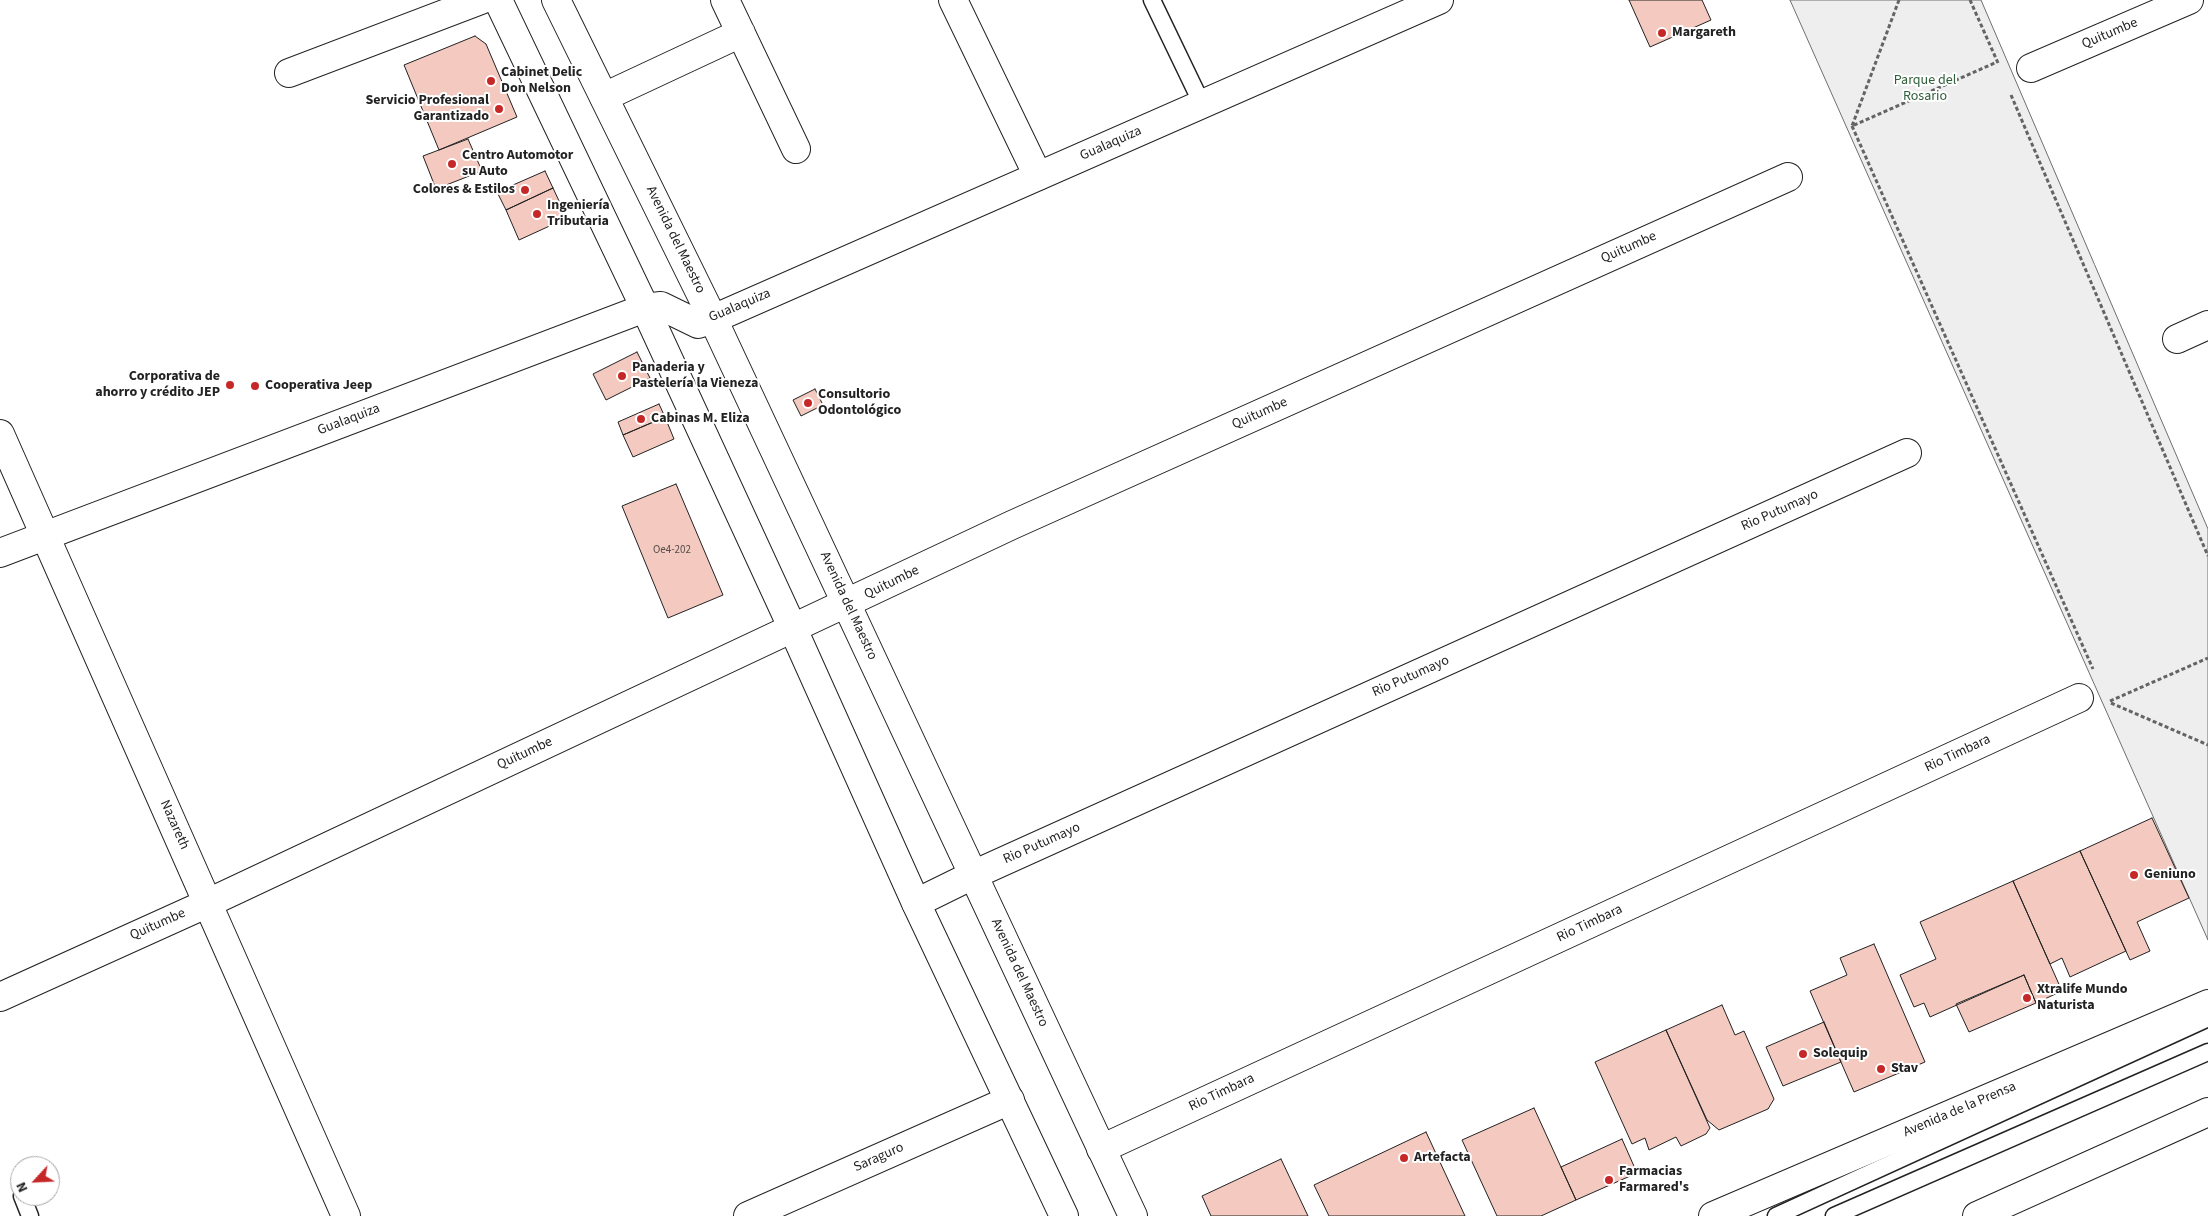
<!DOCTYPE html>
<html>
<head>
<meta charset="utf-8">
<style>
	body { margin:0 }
	#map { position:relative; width:2208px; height:1216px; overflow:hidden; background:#fff; font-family:"Source Sans 3",sans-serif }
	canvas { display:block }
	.north { position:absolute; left:10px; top:1156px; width:50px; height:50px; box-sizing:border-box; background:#fff; border:1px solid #a7a7a7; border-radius:50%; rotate:245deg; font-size:14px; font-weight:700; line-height:20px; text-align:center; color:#222 }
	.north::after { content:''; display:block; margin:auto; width:18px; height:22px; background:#c62828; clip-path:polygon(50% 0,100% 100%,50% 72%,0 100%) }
</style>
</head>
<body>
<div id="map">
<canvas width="2208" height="1216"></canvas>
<div class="north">N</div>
</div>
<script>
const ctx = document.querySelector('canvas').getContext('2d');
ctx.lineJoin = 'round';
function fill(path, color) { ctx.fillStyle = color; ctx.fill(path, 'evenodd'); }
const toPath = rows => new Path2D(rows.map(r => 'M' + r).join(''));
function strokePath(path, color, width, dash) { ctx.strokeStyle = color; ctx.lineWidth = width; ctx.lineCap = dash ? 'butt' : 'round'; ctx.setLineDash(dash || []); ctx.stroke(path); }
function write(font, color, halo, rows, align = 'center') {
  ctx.font = font + ' "Source Sans 3",sans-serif'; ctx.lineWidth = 4; ctx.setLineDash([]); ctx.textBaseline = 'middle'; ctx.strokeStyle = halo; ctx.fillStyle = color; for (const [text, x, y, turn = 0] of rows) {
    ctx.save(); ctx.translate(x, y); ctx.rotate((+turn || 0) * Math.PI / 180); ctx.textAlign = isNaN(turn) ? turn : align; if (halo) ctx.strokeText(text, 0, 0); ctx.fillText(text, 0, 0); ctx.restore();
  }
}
const green = toPath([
	[1790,0,1981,0,2208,529,2208,940,1790,0]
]);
fill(green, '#eee');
strokePath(green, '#6f6f6f', 1);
const building = toPath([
	[1629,0,1702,0,1711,20,1650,47,1629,0],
	[475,36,486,44,517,117,439,150,404,65,475,36],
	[468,139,482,171,436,189,423,156,468,139],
	[545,171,553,188,506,210,497,192,545,171],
	[553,188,567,218,519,240,506,210,553,188],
	[637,352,650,378,606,400,593,374,637,352],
	[815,389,823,405,801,416,793,400,815,389],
	[659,404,665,417,623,435,618,422,659,404],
	[665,417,674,439,633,457,623,435,665,417],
	[676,484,723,595,668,618,622,506,676,484],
	[2152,818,2189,898,2137,922,2150,951,2130,960,2080,851,2152,818],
	[2080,851,2126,951,2070,977,2062,958,2050,964,2013,881,2080,851],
	[2013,881,2062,991,2036,1003,2024,975,1930,1017,1924,1003,1914,1007,1900,975,1936,959,1920,922,2013,881],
	[1874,944,1925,1062,1854,1092,1810,991,1847,975,1840,958,1874,944],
	[2024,975,2036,1003,1969,1032,1956,1004,2024,975],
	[1722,1005,1735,1035,1744,1031,1774,1099,1768,1109,1719,1130,1707,1120,1666,1030,1722,1005],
	[1824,1022,1841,1062,1783,1086,1766,1047,1824,1022],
	[1666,1030,1710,1128,1706,1134,1681,1146,1676,1137,1649,1150,1645,1138,1632,1144,1595,1062,1666,1030],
	[1534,1108,1576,1200,1541,1216,1497,1216,1462,1140,1534,1108],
	[1426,1132,1465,1216,1329,1216,1314,1185,1426,1132],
	[1622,1139,1637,1173,1576,1200,1561,1167,1622,1139],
	[1281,1159,1308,1216,1211,1216,1202,1196,1281,1159]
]);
fill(building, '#f3c9c0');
strokePath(building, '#222', 1);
const service = toPath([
	[1152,0,1202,104],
	[22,1196,30,1216],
	[1776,1216,2204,1020],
	[1834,1216,2208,1052]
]);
const minor = toPath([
	[725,0,796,149],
	[953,0,1038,176],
	[2031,68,2189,0],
	[289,73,481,0],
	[604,97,741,33],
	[2177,339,2208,325],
	[0,434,346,1216],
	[916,903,973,875,1907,453],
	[0,997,208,903,1012,525,1788,177],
	[1101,1149,2079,698],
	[748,1216,1010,1100]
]);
const tertiary = toPath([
	[0,553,645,308,661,306,698,324,713,319,1439,0]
]);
const secondary = toPath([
	[498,0,645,308,793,629,916,903,1064,1216],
	[556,0,713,319,1133,1216]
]);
const primary = toPath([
	[1713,1216,2208,1004],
	[1977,1216,2208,1112]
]);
strokePath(service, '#222', 19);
strokePath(minor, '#222', 30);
strokePath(tertiary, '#222', 30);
strokePath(secondary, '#222', 30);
strokePath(primary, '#222', 30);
strokePath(toPath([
	[1899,0,1852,126,1997,62],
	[1970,0,1998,63],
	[2011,95,2208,556],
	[1852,126,2093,669],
	[2110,701,2208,658],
	[2111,703,2208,745]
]), '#646464', 3, [4, 2.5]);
strokePath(service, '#fff', 16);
strokePath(minor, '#fff', 28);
strokePath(tertiary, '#fff', 28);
strokePath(secondary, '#fff', 28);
strokePath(primary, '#fff', 28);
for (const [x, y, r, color] of [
	[1662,33,5,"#c62828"],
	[491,81,5,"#c62828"],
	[499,109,5,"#c62828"],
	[452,164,5,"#c62828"],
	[525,190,5,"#c62828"],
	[537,214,5,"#c62828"],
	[622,376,5,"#c62828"],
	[230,385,5,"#c62828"],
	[255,386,5,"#c62828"],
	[808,403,5,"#c62828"],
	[641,419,5,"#c62828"],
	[2134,875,5,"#c62828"],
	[2027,998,5,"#c62828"],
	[1803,1054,5,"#c62828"],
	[1881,1069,5,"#c62828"],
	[1404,1158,5,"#c62828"],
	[1609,1180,5,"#c62828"]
]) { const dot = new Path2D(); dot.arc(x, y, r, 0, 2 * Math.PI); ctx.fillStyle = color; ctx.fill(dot); strokePath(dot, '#fff', 2); }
write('11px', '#564c4a', null, [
	["Oe4-202",672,551]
]);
write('bold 14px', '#222', '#fff', [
	["Margareth",1672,33],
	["Cabinet Delic",501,73],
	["Don Nelson",501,89],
	["Servicio Profesional",489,101,"right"],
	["Garantizado",489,117,"right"],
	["Centro Automotor",462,156],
	["su Auto",462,172],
	["Colores & Estilos",515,190,"right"],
	["Ingeniería",547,206],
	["Tributaria",547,222],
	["Panaderia y",632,368],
	["Pastelería la Vieneza",632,384],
	["Corporativa de",220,377,"right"],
	["ahorro y crédito JEP",220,393,"right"],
	["Cooperativa Jeep",265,386],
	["Consultorio",818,395],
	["Odontológico",818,411],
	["Cabinas M. Eliza",651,419],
	["Geniuno",2144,875],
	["Xtralife Mundo",2037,990],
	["Naturista",2037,1006],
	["Solequip",1813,1054],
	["Stav",1891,1069],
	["Artefacta",1414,1158],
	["Farmacias",1619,1172],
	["Farmared's",1619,1188]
], 'left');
write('14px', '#222', '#fff', [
	["Quitumbe",2110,34,-23],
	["Gualaquiza",1111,144,-24],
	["Avenida del Maestro",675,240,64],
	["Quitumbe",1629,248,-24],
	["Gualaquiza",740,306,-23],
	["Quitumbe",1260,414,-24],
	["Gualaquiza",349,420,-21],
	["Rio Putumayo",1780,511,-24],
	["Quitumbe",892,583,-26],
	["Avenida del Maestro",848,606,65],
	["Rio Putumayo",1411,677,-24],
	["Quitumbe",525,754,-25],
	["Rio Timbara",1958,754,-25],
	["Nazareth",174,825,66],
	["Rio Putumayo",1042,844,-24],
	["Rio Timbara",1590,924,-25],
	["Quitumbe",158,925,-24],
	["Avenida del Maestro",1019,973,65],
	["Rio Timbara",1222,1093,-25],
	["Avenida de la Prensa",1960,1110,-23],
	["Saraguro",879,1158,-24]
]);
write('14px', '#2f5e38', '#fff', [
	["Parque del",1925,81],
	["Rosario",1925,97]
]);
</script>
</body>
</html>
